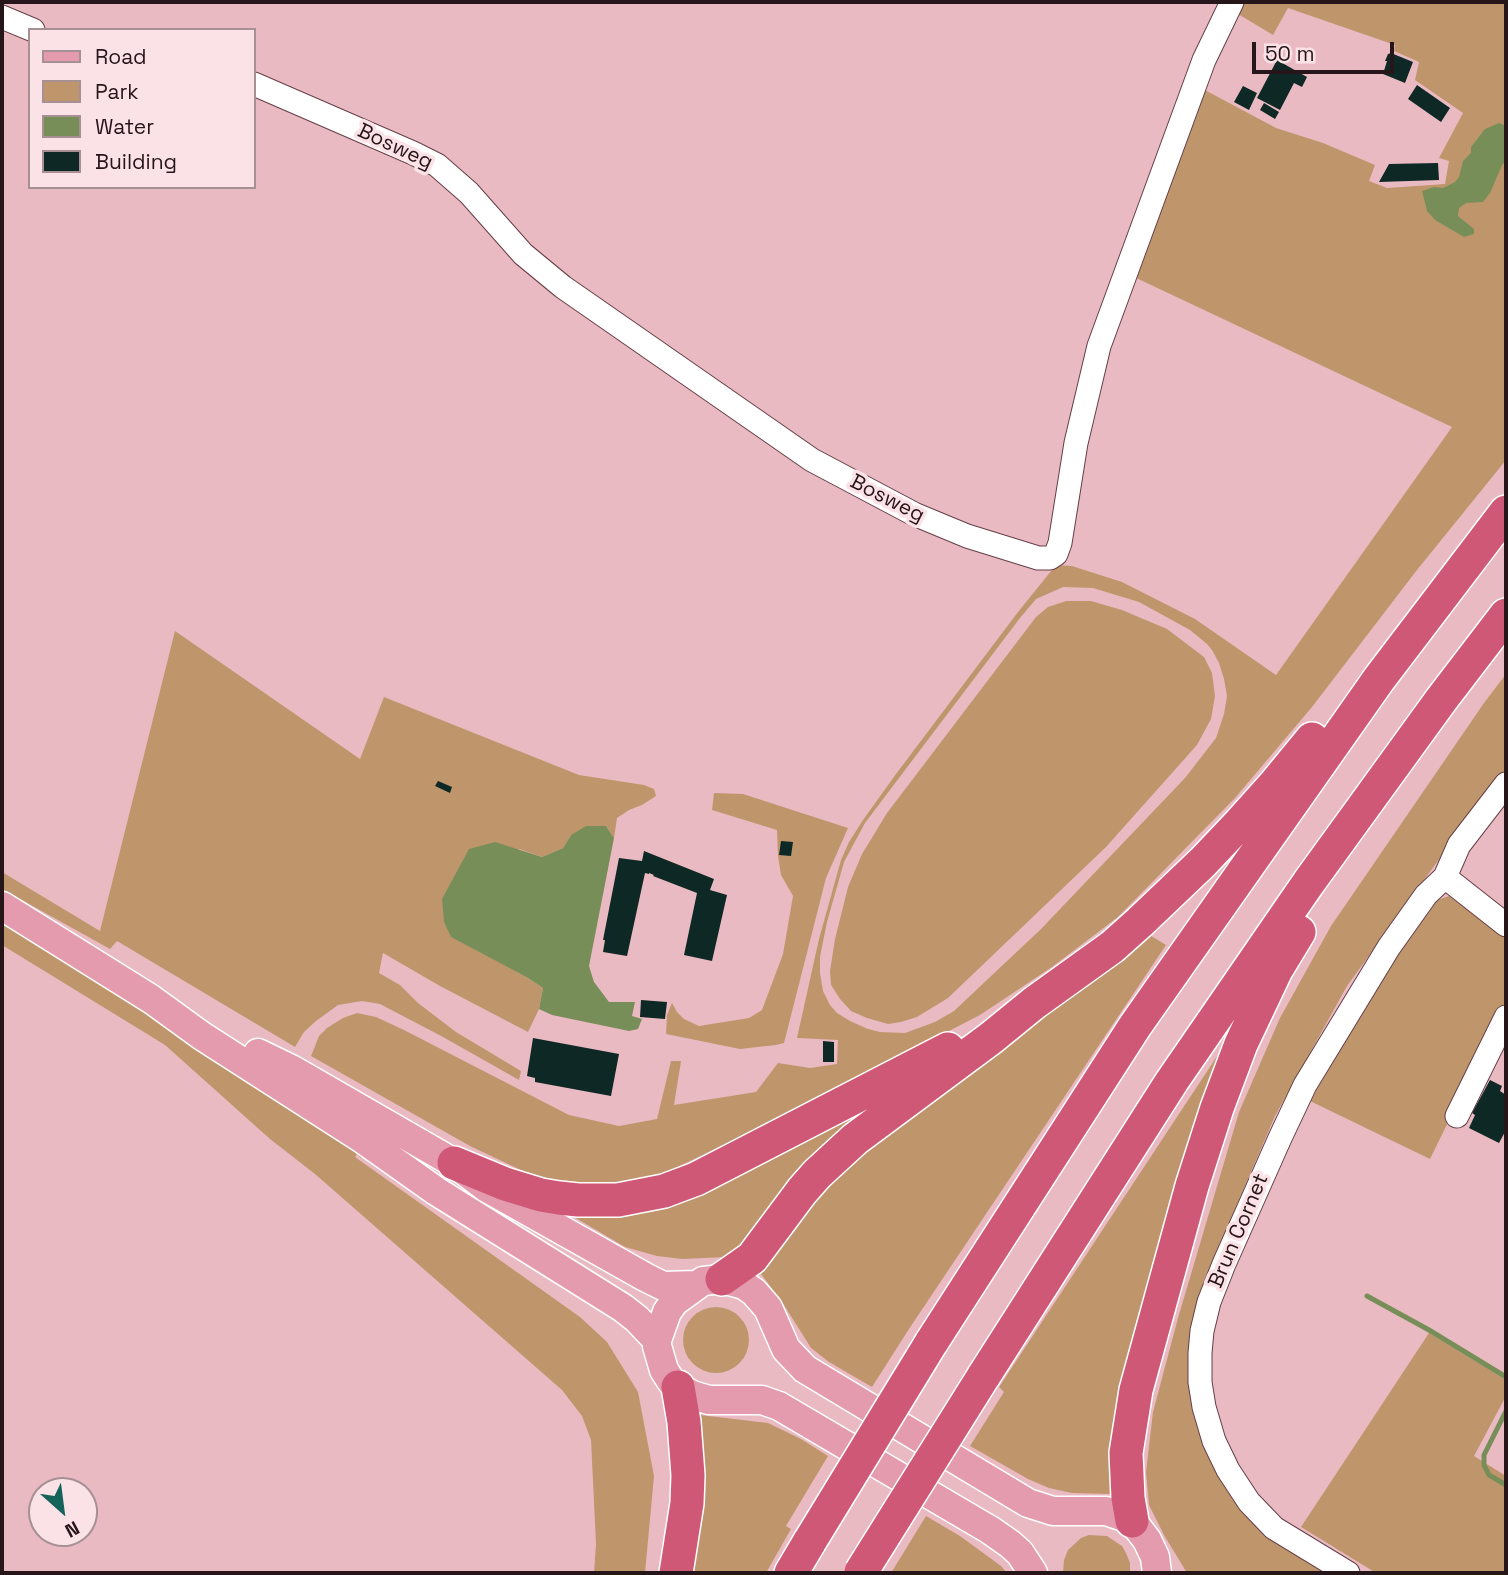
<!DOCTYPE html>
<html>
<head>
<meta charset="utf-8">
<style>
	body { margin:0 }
	#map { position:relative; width:1508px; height:1575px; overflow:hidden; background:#eabac2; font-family:"Space Grotesk",sans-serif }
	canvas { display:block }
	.frame { position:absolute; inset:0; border:4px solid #271619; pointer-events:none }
	.legend { position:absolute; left:28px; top:28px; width:228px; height:161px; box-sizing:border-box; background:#fbe2e6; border:2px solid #a69094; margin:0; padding:9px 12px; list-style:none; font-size:21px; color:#271619 }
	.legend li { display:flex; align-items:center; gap:14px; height:35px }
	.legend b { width:35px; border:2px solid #a69094 }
	.north { position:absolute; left:28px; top:1477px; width:70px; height:70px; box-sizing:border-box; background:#fbe2e6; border:2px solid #a69094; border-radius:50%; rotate:152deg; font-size:19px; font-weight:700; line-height:28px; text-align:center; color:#271619 }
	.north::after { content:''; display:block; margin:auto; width:24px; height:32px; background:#16635c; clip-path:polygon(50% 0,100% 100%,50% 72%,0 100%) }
	.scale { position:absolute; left:1252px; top:42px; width:142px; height:32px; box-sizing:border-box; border:4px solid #271619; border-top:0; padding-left:9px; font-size:21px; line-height:24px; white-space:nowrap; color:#271619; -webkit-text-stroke:5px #fbe2e6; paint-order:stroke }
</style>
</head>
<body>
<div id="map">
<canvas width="1508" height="1575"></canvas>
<div class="frame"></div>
<ul class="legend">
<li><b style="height:9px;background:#e39bad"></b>Road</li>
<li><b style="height:19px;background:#bf966c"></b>Park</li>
<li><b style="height:19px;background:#788e58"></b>Water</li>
<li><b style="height:19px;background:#0e2825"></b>Building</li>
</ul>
<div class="north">N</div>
<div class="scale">50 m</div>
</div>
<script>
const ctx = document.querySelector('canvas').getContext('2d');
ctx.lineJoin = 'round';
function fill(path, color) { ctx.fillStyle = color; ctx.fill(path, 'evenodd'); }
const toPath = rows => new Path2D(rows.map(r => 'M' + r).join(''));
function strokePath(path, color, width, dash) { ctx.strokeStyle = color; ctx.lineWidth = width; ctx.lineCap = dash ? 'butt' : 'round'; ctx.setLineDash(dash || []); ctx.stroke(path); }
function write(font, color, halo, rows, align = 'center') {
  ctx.font = font + ' "Space Grotesk",sans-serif'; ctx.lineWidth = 7; ctx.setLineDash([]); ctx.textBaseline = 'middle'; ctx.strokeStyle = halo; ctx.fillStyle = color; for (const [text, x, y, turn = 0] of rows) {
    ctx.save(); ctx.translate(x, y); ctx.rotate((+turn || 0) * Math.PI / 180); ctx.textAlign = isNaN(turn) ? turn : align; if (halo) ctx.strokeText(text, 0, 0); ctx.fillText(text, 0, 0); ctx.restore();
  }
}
fill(toPath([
	[1238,2,1506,2,1506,460,1417,570,1312,707,1235,798,1118,917,1052,967,980,1015,770,1123,667,1172,627,1188,544,1181,470,1146,311,1056,319,1036,327,1028,343,1018,357,1013,376,1017,404,1030,569,1115,619,1126,657,1119,671,1061,681,1061,674,1105,756,1092,778,1063,810,1068,837,1064,838,1040,797,1038,819,939,841,860,849,842,863,820,896,774,1018,612,1056,565,1072,566,1122,582,1195,619,1276,675,1452,427,1132,276,1203,89,1276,128,1323,143,1375,165,1369,181,1387,188,1445,184,1449,161,1439,158,1463,113,1415,80,1419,62,1394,51,1395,45,1288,8,1273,35,1233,11],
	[1063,587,1093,588,1139,602,1190,630,1207,644,1212,650,1219,663,1224,679,1227,696,1224,714,1216,738,1185,778,1041,929,954,1011,935,1022,905,1033,880,1032,868,1029,850,1021,837,1013,830,1005,823,991,820,973,820,957,827,922,844,862,865,823,1020,618,1036,599],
	[1066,601,1091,601,1122,610,1167,629,1204,657,1212,673,1215,696,1211,719,1197,745,1106,847,948,998,917,1017,901,1022,888,1024,867,1018,851,1011,840,999,831,985,830,971,835,939,848,887,862,854,887,813,1036,617,1048,607],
	[175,631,360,759,384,697,579,775,644,785,654,789,656,796,642,805,629,810,617,818,614,838,606,826,571,835,563,848,542,857,519,849,444,922,452,937,528,978,543,988,539,1009,528,1032,440,986,383,953,379,973,400,985,418,1003,456,1032,521,1071,519,1080,443,1037,380,1004,362,1001,338,1005,316,1021,304,1032,295,1047,117,941,110,949,2,889,2,872,100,931],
	[1506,674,1506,770,1472,814,1347,986,1275,1116,1212,1263,1194,1322,1219,1463,1332,1573,1187,1573,1164,1535,1149,1505,1146,1472,1153,1412,1178,1318,1239,1112,1280,1018,1331,926,1484,703],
	[714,793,743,794,848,828,826,878,784,1043,776,1045,740,1049,666,1034,667,1015,672,1003,677,1012,684,1019,699,1026,749,1018,762,1010,783,954,793,896,781,875,778,856,777,830,712,810],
	[1449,896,1506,939,1506,1005,1430,1159,1310,1101,1413,927,1431,902],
	[2,923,130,1000,364,1152,361,1158,357,1154,355,1157,580,1317,607,1342,638,1392,654,1476,645,1573,594,1573,596,1544,591,1440,582,1416,562,1390,315,1174,270,1139,165,1045,2,945],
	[1148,934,1166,945,909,1329,872,1387,829,1362,811,1348,782,1302,761,1274,818,1195,850,1164],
	[1233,1032,1111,1440,1110,1494,1072,1493,1049,1488,1028,1479,970,1446,1004,1392,999,1387],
	[880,1098,751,1243,727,1257,682,1259,657,1256,625,1247,574,1217,573,1215],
	'683 1340a33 33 0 1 1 66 0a33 33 0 1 1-66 0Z',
	[1429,1333,1506,1380,1506,1396,1474,1456,1506,1476,1506,1573,1376,1573,1301,1527],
	[700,1415,768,1423,801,1439,828,1456,786,1526,791,1529,766,1573,691,1573,705,1468],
	[926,1516,960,1536,1001,1566,1007,1573,891,1573],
	[1089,1535,1107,1536,1122,1546,1126,1553,1130,1563,1130,1573,1063,1573,1064,1560,1068,1550,1081,1538]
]), '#bf966c');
fill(toPath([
	[1499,123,1506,126,1506,166,1503,163,1490,193,1483,202,1466,203,1459,208,1458,216,1474,229,1474,234,1464,237,1435,220,1427,211,1422,191,1434,187,1443,188,1455,182,1459,177,1463,161,1471,153,1471,147,1485,129],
	[586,826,606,826,614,838,589,966,594,982,609,1002,635,1002,632,1016,642,1019,638,1029,629,1031,552,1015,539,1009,543,988,528,978,451,937,444,922,442,899,469,849,495,842,542,857,563,848,571,835]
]), '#788e58');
strokePath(toPath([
	[1367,1296,1429,1330,1506,1377],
	[1506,1411,1484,1455,1484,1465,1489,1475,1506,1485]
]), '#788e58', 5);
fill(toPath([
	[1391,53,1413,62,1405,83,1383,74,1387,61,1385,61,1388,54],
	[1277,60,1307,77,1302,87,1294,83,1280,110,1257,98],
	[1417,85,1450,108,1441,122,1408,99],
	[1243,86,1257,93,1249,110,1234,102],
	[1264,103,1279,112,1275,119,1260,110],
	[1438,163,1439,180,1379,182,1389,164],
	[438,781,452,787,450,793,435,786],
	[781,841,793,842,791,856,779,855],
	[644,851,714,879,710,890,727,895,712,961,684,955,697,893,653,876,654,875,649,873,649,874,645,873,627,956,603,952,605,940,603,940,619,858,642,861],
	[641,1000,667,1002,665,1019,640,1017],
	[533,1038,619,1054,611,1096,535,1082,535,1078,527,1076],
	[823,1041,834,1042,834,1062,823,1062],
	[1490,1080,1502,1086,1500,1091,1506,1095,1506,1130,1499,1143,1469,1128,1475,1115,1472,1113]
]), '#0e2825');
const minor = toPath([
	[2,17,33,30],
	[254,84,413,153,437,165,469,193,523,254,563,287,812,460,914,514,967,536,1038,558,1050,558,1056,554,1060,543,1076,443,1099,346,1204,60,1232,2],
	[1445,877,1506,925],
	[1457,1116,1506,1017],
	[1348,1573,1274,1528,1249,1502,1228,1470,1214,1441,1204,1407,1200,1382,1200,1353,1202,1331,1209,1302,1224,1264,1280,1138,1305,1085,1389,947,1426,895,1445,877,1459,845,1506,784]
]);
const major = toPath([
	[2,906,151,999,202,1036,364,1140,436,1191,623,1308,637,1319,657,1340],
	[258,1053,291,1069,454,1163,487,1188,645,1277,663,1286,696,1285],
	[1033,1573,1020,1553,1010,1544,990,1530,779,1406,762,1400,709,1400,692,1395,678,1387,671,1381,664,1370,657,1346,657,1340,667,1312,674,1302,703,1281,722,1279,744,1285,754,1292,768,1308,786,1349,805,1369,1028,1503,1053,1511,1106,1511,1124,1517,1137,1527,1147,1540,1155,1557,1157,1573]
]);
const highway = toPath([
	[454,1163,505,1184,541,1195,559,1198,578,1200,618,1200,664,1191,696,1179,948,1049],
	[722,1279,752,1258,802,1191,817,1174,855,1139,991,1038,1034,1003,1112,947,1140,922,1203,862,1240,823,1275,784,1312,739],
	[931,1343,1135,1026,1379,679,1506,512],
	[983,1377,1172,1081,1309,882,1441,700,1506,615],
	[1132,1521,1128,1498,1126,1453,1136,1390,1192,1186,1217,1108,1241,1044,1276,970,1299,932],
	[676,1573,687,1503,688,1475,684,1422,678,1387],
	[791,1573,810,1541]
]);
strokePath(minor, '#663f47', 25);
strokePath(major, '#fff', 31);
strokePath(highway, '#fff', 36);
strokePath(minor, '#fff', 23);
strokePath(major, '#e39bad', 28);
strokePath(highway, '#d05877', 33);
const highwayBridge = toPath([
	[810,1541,931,1343],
	[861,1572,983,1377]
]);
strokePath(highwayBridge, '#fff', 36, []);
strokePath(highwayBridge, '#d05877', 33);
write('21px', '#271619', '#fbe2e6', [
	["Bosweg",395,147,25],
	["Bosweg",887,499,27],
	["Brun Cornet",1239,1231,-67]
]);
</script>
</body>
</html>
